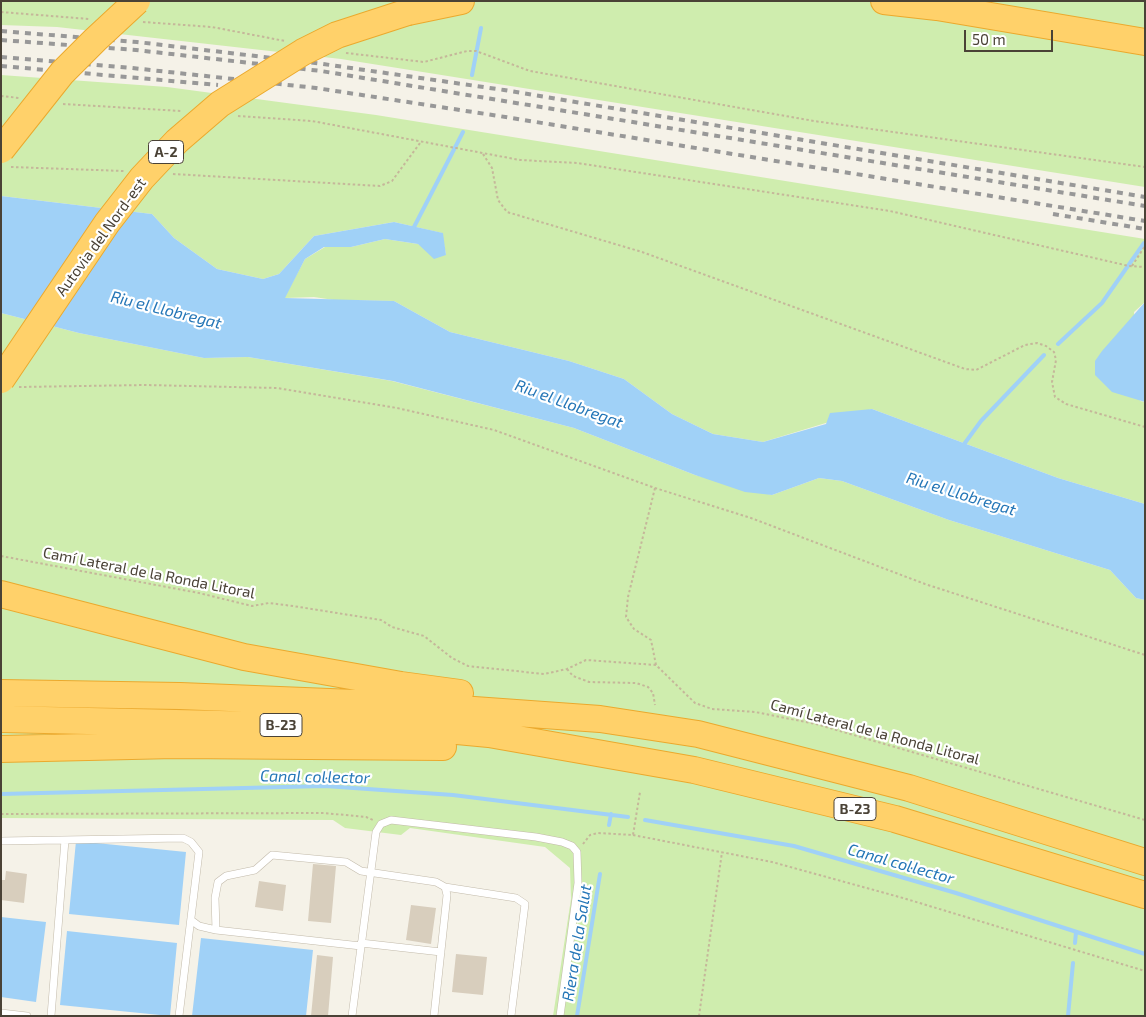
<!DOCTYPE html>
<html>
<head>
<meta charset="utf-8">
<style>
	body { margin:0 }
	#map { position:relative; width:1146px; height:1017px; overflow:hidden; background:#f5f2e8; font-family:"Exo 2",sans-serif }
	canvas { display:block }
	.frame { position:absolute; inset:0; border:2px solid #4a4236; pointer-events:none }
	.scale { position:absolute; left:964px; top:30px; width:89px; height:22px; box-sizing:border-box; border:2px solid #4a4236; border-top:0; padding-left:6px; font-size:15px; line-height:18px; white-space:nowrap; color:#4a4236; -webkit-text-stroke:4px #fff; paint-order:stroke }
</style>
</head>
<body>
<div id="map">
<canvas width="1146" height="1017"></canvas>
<div class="frame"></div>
<div class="scale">50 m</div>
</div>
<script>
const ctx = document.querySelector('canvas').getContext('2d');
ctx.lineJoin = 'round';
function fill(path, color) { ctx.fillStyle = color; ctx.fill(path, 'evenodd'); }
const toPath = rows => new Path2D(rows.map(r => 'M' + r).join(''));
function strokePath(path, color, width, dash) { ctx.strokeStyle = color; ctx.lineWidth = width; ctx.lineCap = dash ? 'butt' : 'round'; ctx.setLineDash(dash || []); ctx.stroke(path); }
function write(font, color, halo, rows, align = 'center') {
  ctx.font = font + ' "Exo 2",sans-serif'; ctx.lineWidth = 4.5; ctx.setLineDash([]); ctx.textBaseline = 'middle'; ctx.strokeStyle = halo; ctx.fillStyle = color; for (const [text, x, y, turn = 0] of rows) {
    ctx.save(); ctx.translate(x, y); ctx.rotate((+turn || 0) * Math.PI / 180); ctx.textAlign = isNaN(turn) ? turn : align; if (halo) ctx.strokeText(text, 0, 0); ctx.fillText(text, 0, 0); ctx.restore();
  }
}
fill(toPath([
	[1,1,1145,1,1145,187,341,59,57,27,1,25],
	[1,75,167,87,376,115,1145,239,1145,302,1134,312,1140,401,1145,402,1145,504,1058,478,872,409,763,442,713,434,672,414,624,379,569,361,450,332,394,301,334,300,314,297,284,298,305,259,325,247,351,247,385,239,418,244,446,255,442,233,394,222,314,236,279,274,263,279,217,269,174,238,152,214,1,196],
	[1,313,79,333,204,358,248,357,392,381,574,428,695,475,772,495,819,478,842,481,949,520,1110,570,1136,598,1145,600,1145,1016,553,1016,571,899,570,868,545,847,410,828,401,835,345,828,333,820,1,818]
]), '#cfedae');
fill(toPath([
	[1,196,152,214,174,238,217,269,263,279,279,274,314,236,394,222,443,233,446,255,434,259,418,244,385,239,351,247,324,247,305,259,285,298,394,301,450,332,569,361,624,379,672,414,713,434,763,442,826,424,830,413,872,409,1058,478,1145,504,1145,600,1136,598,1110,570,949,520,842,481,819,478,772,495,745,492,695,475,574,428,393,381,248,357,204,358,79,333,1,313],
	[1145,302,1145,402,1112,392,1095,375,1095,361,1102,351],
	[76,841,186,852,179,925,69,914],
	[1,917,46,922,36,1002,1,997],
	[67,931,177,943,170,1016,60,1005],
	[201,938,313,950,306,1016,192,1016]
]), '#a0d1f7');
strokePath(toPath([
	[472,75,481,28],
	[414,227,463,132],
	[1058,344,1102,303,1144,243],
	[962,447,981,421,1044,355],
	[1,794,325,786,453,795,628,817],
	[645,820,794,846,956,893,1145,954],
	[609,825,611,814],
	[1075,943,1076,932],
	[577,1016,600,874],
	[1068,1016,1073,963]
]), '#a0d1f7', 4);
fill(toPath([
	[313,864,336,866,331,923,308,921],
	[6,871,27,874,24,903,1,900,1,880,5,880],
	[259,881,286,885,283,911,255,907],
	[411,905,436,908,431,944,406,940],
	[456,954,487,957,483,995,452,992],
	[317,955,333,957,328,1016,311,1016]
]), '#d8cebd');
const service = toPath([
	[1,841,183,838,191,842,199,852,179,1016],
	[191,920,199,926,216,930,361,946],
	[216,930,215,898,218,882,226,876,255,870,272,855,346,862,361,871,436,882,445,887],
	[361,943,441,952],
	[1,1013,27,1016],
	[51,1016,65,840],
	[352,1016,376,832,381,824,391,820,536,837,562,842,572,846,577,852,578,883,560,1016],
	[434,1016,447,895,445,887,516,898,525,904,511,1016]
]);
const motorway = toPath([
	[884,1,937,7,1145,42],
	[408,12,461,1],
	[1,594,244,657,401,685,460,693],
	[1,693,180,696,404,705,600,719,698,734,909,788,1145,862],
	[1,719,436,729,489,734,694,770,895,819,1145,895],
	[1,749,175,745,443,747]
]);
strokePath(service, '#c2baaa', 8);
strokePath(motorway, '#eba92d', 28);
strokePath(toPath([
	[1,12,89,19],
	[143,22,212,27,285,41],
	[346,53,424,62,467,51,476,51,530,71,814,121,1145,167],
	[1,96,19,98],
	[63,104,181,111],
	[238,116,312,121,520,160,577,163,890,211,1129,266,1145,267],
	[483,154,492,168,498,200,507,212,642,252,965,369,976,370,1025,345,1037,343,1046,346,1054,352,1056,360,1052,382,1055,397,1066,404,1145,427],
	[11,167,124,171],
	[173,174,380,186,392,181,420,143],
	[1132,266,1145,246],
	[19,387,146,385,277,388,397,408,494,430,655,488,751,518,925,584,1145,655],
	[655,488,628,597,626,617,634,629,651,640,656,665],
	[1,556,199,593,252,606,269,603,293,606,381,620,392,627,424,636,452,658,468,666,544,674,567,669,586,660,656,665,695,703,712,709,755,712,816,724,1145,820],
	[567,669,573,676,589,682,636,683,648,687,653,693,655,705],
	[1,814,324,813,366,817,373,820],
	[633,835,772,862,903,898,1145,971],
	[583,844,590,835,598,833,633,835,640,792],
	[699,1016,722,852]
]), '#c5b79a', 2, [2.5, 2.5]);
strokePath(service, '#fff', 7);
strokePath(motorway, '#ffd16a', 26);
strokePath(toPath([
	[1,31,137,42,323,64,504,90,1145,197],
	[1,40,136,50,321,71,1145,206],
	[1,57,132,68,316,88,499,116,1145,221],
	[1,66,218,85],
	[1053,214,1145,229]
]), '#989898', 4, [6, 6]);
const motorwayBridge = toPath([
	[1,150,62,73,95,40,137,1],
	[1,380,107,223,142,178,177,141,220,104,303,52,337,35,408,12]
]);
strokePath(motorwayBridge, '#eba92d', 28, []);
strokePath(motorwayBridge, '#ffd16a', 26);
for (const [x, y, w] of [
	[166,152,35],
	[281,725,42],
	[855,809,42]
]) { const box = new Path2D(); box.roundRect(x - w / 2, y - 11.5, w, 23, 4); ctx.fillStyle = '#fff'; ctx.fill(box); strokePath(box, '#4a4236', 1); }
write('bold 14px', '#4a4236', null, [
	["A-2",166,152],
	["B-23",281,725],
	["B-23",855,809]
]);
write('15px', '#4a4236', '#fff', [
	["Autovia del Nord-est",101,237,-54],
	["Camí Lateral de la Ronda Litoral",149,573,11],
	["Camí Lateral de la Ronda Litoral",875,732,15]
]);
write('italic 16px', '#2476b7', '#fff', [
	["Riu el Llobregat",166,310,14],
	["Riu el Llobregat",569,404,20],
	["Riu el Llobregat",961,494,17],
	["Canal col·lector",315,777,1],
	["Canal col·lector",901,864,16],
	["Riera de la Salut",577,943,-81]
]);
</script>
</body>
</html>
